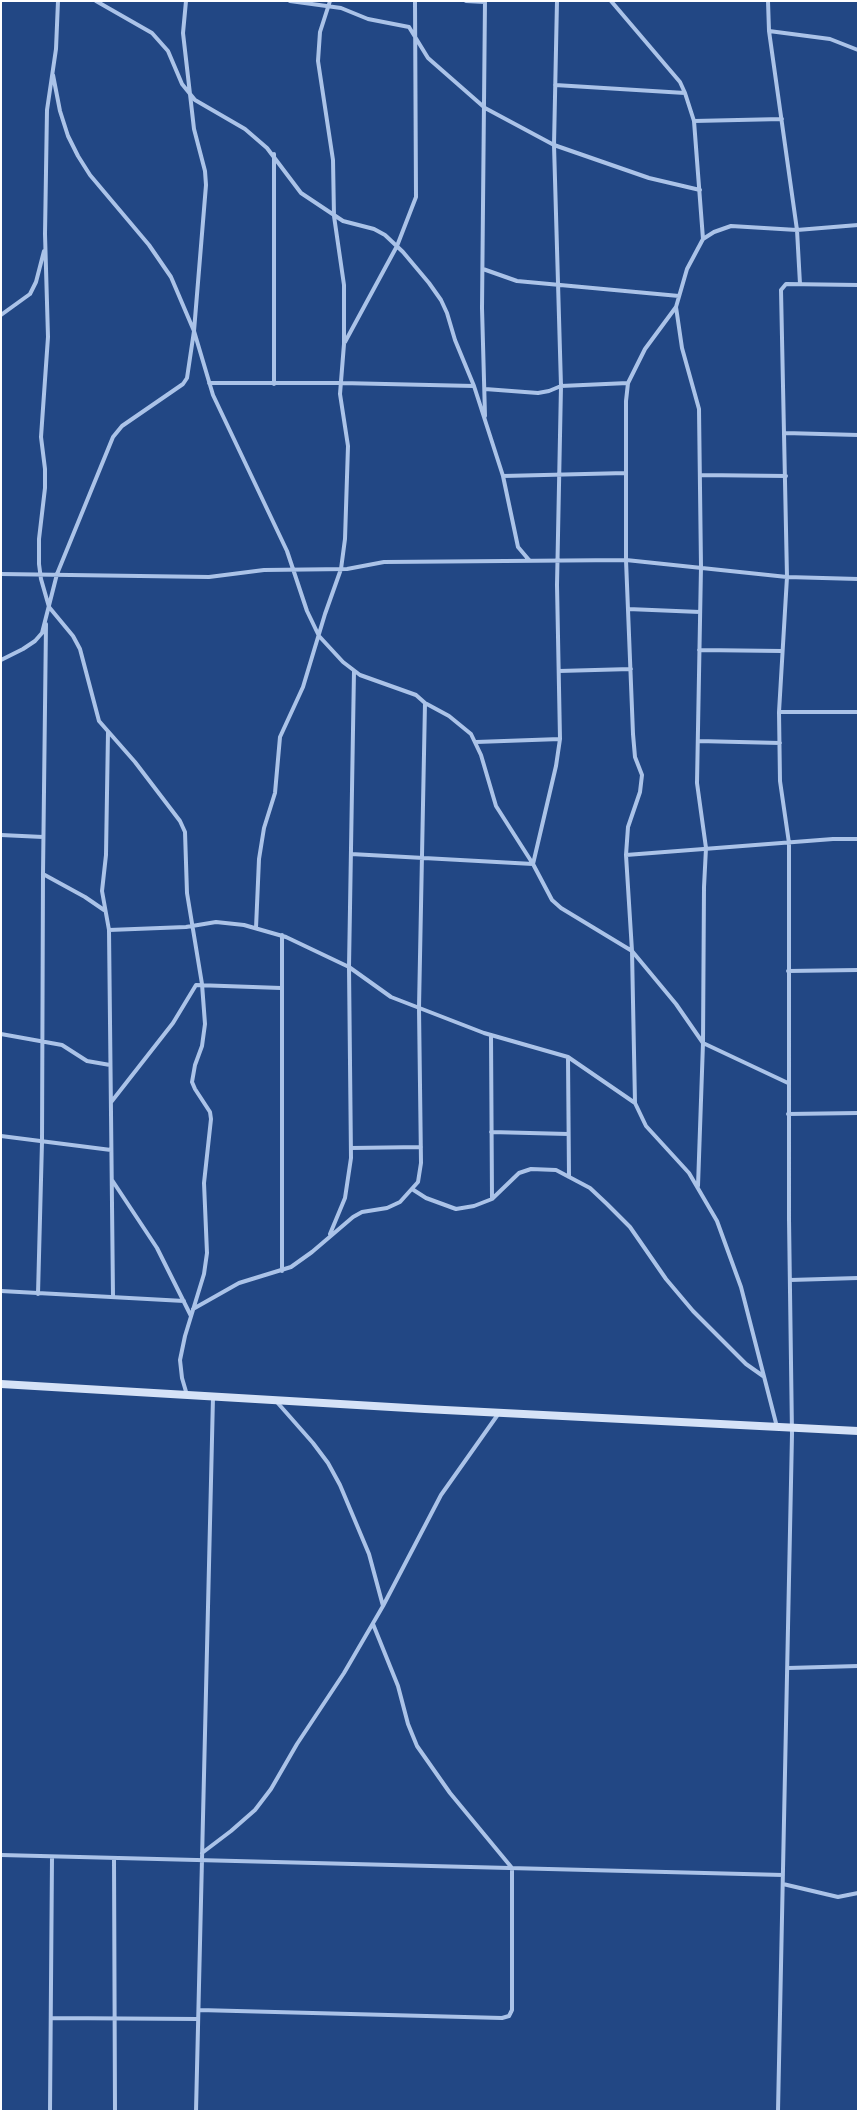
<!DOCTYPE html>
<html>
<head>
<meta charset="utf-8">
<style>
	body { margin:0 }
	#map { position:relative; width:859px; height:2112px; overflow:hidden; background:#224784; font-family:"Public Sans",sans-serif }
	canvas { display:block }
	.frame { position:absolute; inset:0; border:2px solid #fff; pointer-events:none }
</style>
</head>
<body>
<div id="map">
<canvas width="859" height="2112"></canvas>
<div class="frame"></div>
</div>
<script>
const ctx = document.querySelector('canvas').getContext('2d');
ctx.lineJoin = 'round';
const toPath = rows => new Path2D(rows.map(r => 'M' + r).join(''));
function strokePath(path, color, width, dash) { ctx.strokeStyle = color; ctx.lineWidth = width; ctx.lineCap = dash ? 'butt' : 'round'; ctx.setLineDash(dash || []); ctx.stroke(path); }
strokePath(toPath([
	[58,1,56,49,47,110,45,234,48,337,41,437,45,469,45,488,39,539,39,564,41,579,49,607,73,636,80,649,99,721,135,762,180,821,185,832,187,893,202,984,205,1024,202,1046,195,1065,192,1082,195,1089,210,1112,211,1119,204,1183,207,1253,204,1274,185,1336,180,1360,182,1378,187,1395],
	[96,1,152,33,168,51,182,84,195,100,245,129,267,148,301,193,343,221,374,229,385,235,403,252,429,283,441,300,447,313,455,340,474,386,503,476,518,547,529,560],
	[290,1,341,8,368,19,409,27,428,58,485,108,554,145,649,178,700,190],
	[466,1,485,2],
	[485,1,482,308,485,416],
	[611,1,680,82,685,93,694,121,703,239],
	[769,31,830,39,858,50],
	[53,75,60,111,68,136,78,156,90,175,149,245,171,277,194,331,213,395,287,551,307,611,319,636,343,662,360,675,416,695,425,703,449,716,471,734,481,755,496,806,533,864,552,900,561,908,632,951,676,1004,703,1043,788,1083],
	[555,85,685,93],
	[694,121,782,119],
	[483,269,517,281,679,296],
	[800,284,797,230,858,225],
	[676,307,645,349,628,383,626,401,626,560,633,734,635,757,642,775,640,792,628,827,626,855,632,951,635,1103,646,1126,689,1173,717,1221,741,1287,777,1427],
	[1,315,30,294,36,282,44,251],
	[345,342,397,246,416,197,415,1],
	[209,383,341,383,474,386],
	[274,384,274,154],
	[485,389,538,393,549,391,561,386,628,383],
	[785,433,858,435],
	[700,475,786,476],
	[503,476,626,473],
	[1,574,209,577,264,570,347,569,384,562,626,560,787,577,858,579],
	[628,609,700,612],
	[699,650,782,651],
	[1,660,23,649,35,641,42,633,57,574,113,437,122,426,183,384,187,378,194,331,206,185,205,171,194,129,183,33,186,1],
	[559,671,631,669],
	[779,712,858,712],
	[108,732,106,855,102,891,109,930,113,1296],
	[698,741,780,743],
	[476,742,560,739],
	[1,835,43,837],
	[351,854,533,864,556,766,560,739,557,585,561,386,554,145,557,1],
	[626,855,833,839,858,839],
	[43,874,85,897,104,910],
	[256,928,259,859,264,828,275,793,280,737,303,687,325,614,341,569,345,539,348,446,340,394,344,344,344,285,334,216,333,160,318,61,320,32,330,1],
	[109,930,186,927,216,922,244,925,286,937,349,967,391,997,484,1033,568,1057,635,1103],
	[282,935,282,1271],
	[788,971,858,970],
	[1,1034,62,1045,87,1061,110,1065],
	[491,1035,492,1199],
	[568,1057,569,1177],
	[112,1101,173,1023,196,985,281,988],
	[788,1114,858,1113],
	[491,1132,568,1134],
	[1,1136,111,1150],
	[351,1148,421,1147],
	[112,1180,157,1248,191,1316],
	[698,1186,703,1043,704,887,706,848,697,783,701,567,699,409,682,348,676,307,687,269,703,239,714,232,731,226,797,230,769,31,768,1],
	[412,1189,426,1198,456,1209,474,1206,492,1199,519,1173,531,1169,556,1170,590,1188,607,1204,630,1227,666,1279,693,1311,746,1364,763,1376],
	[330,1234,345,1198,351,1158,349,967,354,671],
	[790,1280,858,1278],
	[1,1291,184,1301],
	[38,1294,42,1142,43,874,46,624],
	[193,1309,239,1283,291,1267,312,1252,353,1217,362,1212,387,1208,400,1202,418,1182,421,1163,419,1008,425,703],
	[276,1401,313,1443,328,1463,340,1485,369,1554,383,1606],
	[788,1668,858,1666],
	[202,1853,231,1831,255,1810,271,1789,297,1744,344,1673,383,1606,441,1495,499,1413],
	[1,1855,783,1875],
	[114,1858,115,2111],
	[783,1884,838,1897,858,1893],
	[199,2010,502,2018,509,2016,512,2010,512,1868,450,1793,417,1746,408,1724,398,1686,373,1624],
	[51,2018,198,2019],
	[50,2111,52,1857],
	[196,2111,213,1397],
	[778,2111,792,1434,789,1219,789,843,780,781,779,712,787,577,781,290,786,284,858,285]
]), '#abc3e8', 4);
strokePath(toPath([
	[1,1384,425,1409,858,1431]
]), '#d5e2f7', 8);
</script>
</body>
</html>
